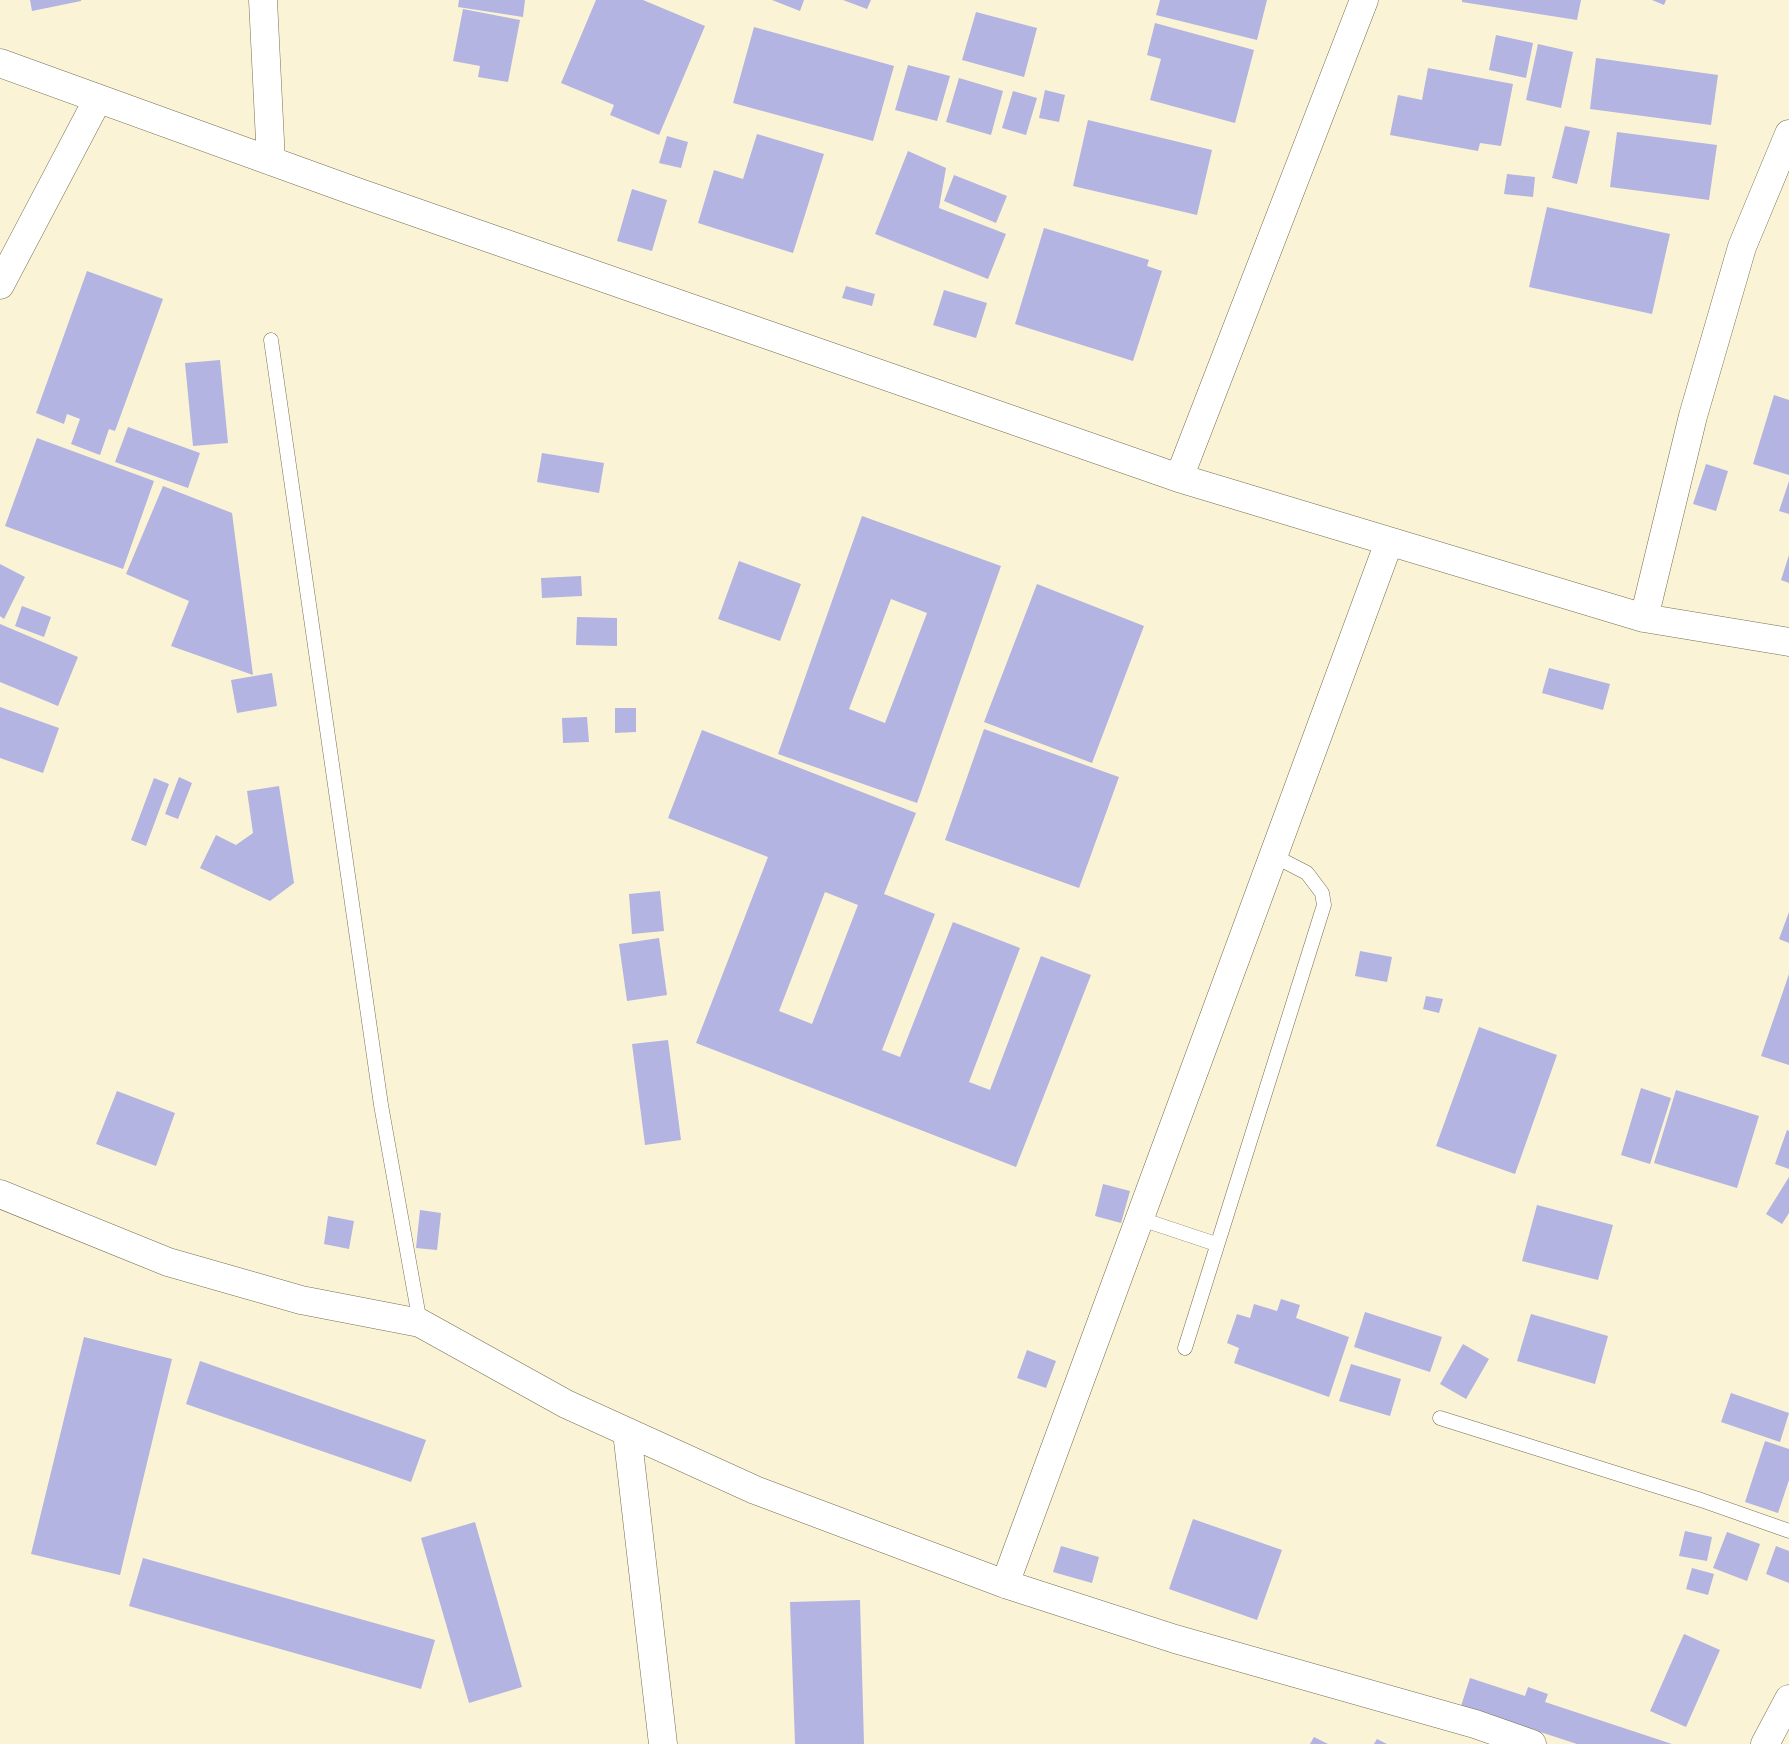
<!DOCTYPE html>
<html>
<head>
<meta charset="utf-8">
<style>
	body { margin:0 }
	canvas { display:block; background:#faf3d5 }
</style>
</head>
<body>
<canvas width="1789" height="1744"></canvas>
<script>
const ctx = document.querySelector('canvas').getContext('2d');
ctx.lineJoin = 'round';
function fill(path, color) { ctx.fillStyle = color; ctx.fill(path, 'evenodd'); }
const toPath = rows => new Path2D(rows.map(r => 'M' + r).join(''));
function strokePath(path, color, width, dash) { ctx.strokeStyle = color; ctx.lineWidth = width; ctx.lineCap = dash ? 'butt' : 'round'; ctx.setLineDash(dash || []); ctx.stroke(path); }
fill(toPath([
	[30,0,81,0,81,1,32,11],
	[459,0,525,0,523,17,458,7],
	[596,0,643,0,705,26,659,135,610,115,614,105,561,83],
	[772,0,804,0,800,11],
	[843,0,871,0,867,9],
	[1160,0,1267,0,1257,40,1156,15],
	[1462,0,1581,0,1577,20,1462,2],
	[1652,0,1666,0,1664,5],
	[463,9,520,20,508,82,478,77,480,66,453,61],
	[976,12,1037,28,1024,77,962,60],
	[1155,23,1254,50,1235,123,1150,100,1161,59,1147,55],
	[754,27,894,66,873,141,733,103],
	[1496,35,1533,43,1526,78,1489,70],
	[1538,44,1573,52,1561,108,1526,100],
	[1596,58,1718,75,1711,125,1590,109],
	[908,65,950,76,937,121,895,110],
	[1428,68,1513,84,1501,146,1480,143,1478,151,1390,135,1398,95,1422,100],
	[959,78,1003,91,991,135,946,122],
	[1045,90,1065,95,1059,122,1039,118],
	[1013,91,1037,98,1026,135,1002,128],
	[1088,120,1212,150,1197,215,1073,186],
	[1565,126,1590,131,1577,184,1552,178],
	[1617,132,1717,145,1709,200,1610,187],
	[757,134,824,154,793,253,698,223,714,170,743,179],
	[667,136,688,142,681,168,659,163],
	[908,151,946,168,939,208,1006,234,988,279,875,234],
	[1507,174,1535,177,1533,197,1504,194],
	[954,175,1007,196,996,223,944,201],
	[632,189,667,200,652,251,617,241],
	[1547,207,1670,234,1652,314,1529,287],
	[1044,228,1149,260,1147,266,1162,271,1133,361,1015,324],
	[87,271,163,299,115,431,109,429,100,455,71,444,80,419,67,414,64,424,36,413],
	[846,286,875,294,872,306,842,298],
	[944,290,987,303,976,338,933,325],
	[220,360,228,443,193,446,185,363],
	[1774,395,1789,400,1789,475,1753,464],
	[128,427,200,453,188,488,115,462],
	[37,438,154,481,123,569,5,526],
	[542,453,604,463,599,493,537,482],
	[1706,464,1728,471,1716,511,1693,504],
	[1789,481,1789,514,1779,511],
	[163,486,232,513,253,675,171,646,189,601,126,574],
	[862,516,1001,566,917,803,778,754],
	[891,599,927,613,885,723,849,709],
	[1789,555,1789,583,1781,580],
	[739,561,801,584,780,641,718,619],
	[0,564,25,577,4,619,0,616],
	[581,576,582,596,542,598,541,578],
	[1037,584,1144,626,1092,763,984,722],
	[22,606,51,617,44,637,15,626],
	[577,617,617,618,617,646,576,645],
	[0,624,78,657,58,706,0,682],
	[1549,668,1610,684,1603,710,1542,693],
	[272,673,277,706,237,713,231,680],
	[0,707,59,728,43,773,0,758],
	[615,708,636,708,636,732,615,733],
	[587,717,589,742,563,743,562,718],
	[984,729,1119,777,1079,888,945,840],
	[702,730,916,813,884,894,935,914,882,1050,900,1057,953,922,1020,948,969,1082,990,1090,1041,956,1091,975,1016,1167,696,1043,768,857,668,818],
	[825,892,858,905,812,1024,779,1011],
	[179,777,192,783,178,819,165,814],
	[154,778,169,784,146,846,131,840],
	[279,786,294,883,270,901,200,868,216,835,236,845,253,833,247,791],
	[660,891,664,931,632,934,629,894],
	[1789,912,1789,943,1779,939],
	[659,938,667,995,627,1001,619,944],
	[1360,951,1392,957,1387,982,1355,976],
	[1789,974,1789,1065,1761,1056],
	[1426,996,1443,999,1439,1013,1423,1009],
	[1479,1027,1557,1055,1515,1174,1436,1146],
	[668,1040,681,1140,645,1145,632,1044],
	[1641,1088,1671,1098,1650,1164,1621,1155],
	[1676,1090,1759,1116,1737,1188,1654,1163],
	[117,1091,175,1113,156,1166,96,1144],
	[1787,1130,1789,1131,1789,1169,1775,1164],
	[1789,1177,1789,1213,1782,1224,1766,1214],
	[1103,1184,1130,1191,1121,1223,1095,1216],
	[1537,1205,1613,1225,1598,1280,1522,1261],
	[420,1210,441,1213,437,1250,416,1248],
	[328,1216,354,1221,349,1249,324,1244],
	[1281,1299,1300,1305,1296,1318,1349,1337,1329,1397,1234,1363,1239,1348,1227,1343,1237,1314,1250,1318,1254,1304,1277,1311],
	[1365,1312,1442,1337,1430,1372,1354,1347],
	[1531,1314,1608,1336,1595,1384,1517,1361],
	[84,1337,172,1359,120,1575,31,1554],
	[1463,1344,1489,1359,1466,1399,1440,1384],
	[1027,1350,1056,1361,1046,1388,1017,1378],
	[200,1361,426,1440,411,1482,186,1404],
	[1351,1364,1401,1379,1390,1416,1339,1401],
	[1731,1393,1789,1413,1780,1442,1721,1422],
	[1765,1441,1789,1449,1789,1480,1778,1513,1745,1502],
	[1193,1519,1282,1550,1257,1620,1169,1589],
	[475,1522,522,1687,469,1703,421,1538],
	[1685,1531,1712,1537,1707,1561,1679,1556],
	[1727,1532,1760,1544,1747,1581,1713,1568],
	[1061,1546,1099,1557,1092,1583,1053,1572],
	[1776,1546,1789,1551,1789,1583,1766,1574],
	[143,1558,435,1640,421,1689,129,1606],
	[1692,1568,1714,1574,1708,1595,1686,1589],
	[860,1600,864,1744,795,1744,790,1602],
	[1684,1634,1720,1650,1686,1727,1650,1711],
	[1470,1678,1525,1696,1528,1687,1548,1694,1545,1702,1672,1744,1577,1744,1461,1706],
	[1314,1737,1328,1744,1310,1744],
	[1377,1739,1387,1744,1374,1744]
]), '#b3b4e2');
const lane = toPath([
	[271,340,381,1105,420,1323],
	[1141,1219,1216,1244],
	[1185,1348,1324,905,1322,893,1307,873,1274,856],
	[1440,1418,1701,1500,1789,1531]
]);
const street = toPath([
	[263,0,271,161],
	[0,63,354,191,1179,478,1644,618,1789,642],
	[0,285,98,99],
	[1179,478,1364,0],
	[1644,618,1693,416,1742,247,1789,134],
	[0,1194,168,1262,301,1300,420,1323,566,1404,755,1490,1005,1584,1175,1639,1475,1724,1532,1744],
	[627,1432,663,1744],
	[1005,1584,1389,542]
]);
const secondary = toPath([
	[1765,1744,1789,1699]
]);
strokePath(lane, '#756f54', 15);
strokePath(street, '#756f54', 29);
strokePath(secondary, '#756f54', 29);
strokePath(lane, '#fff', 14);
strokePath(street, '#fff', 28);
strokePath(secondary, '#fff', 28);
</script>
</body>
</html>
